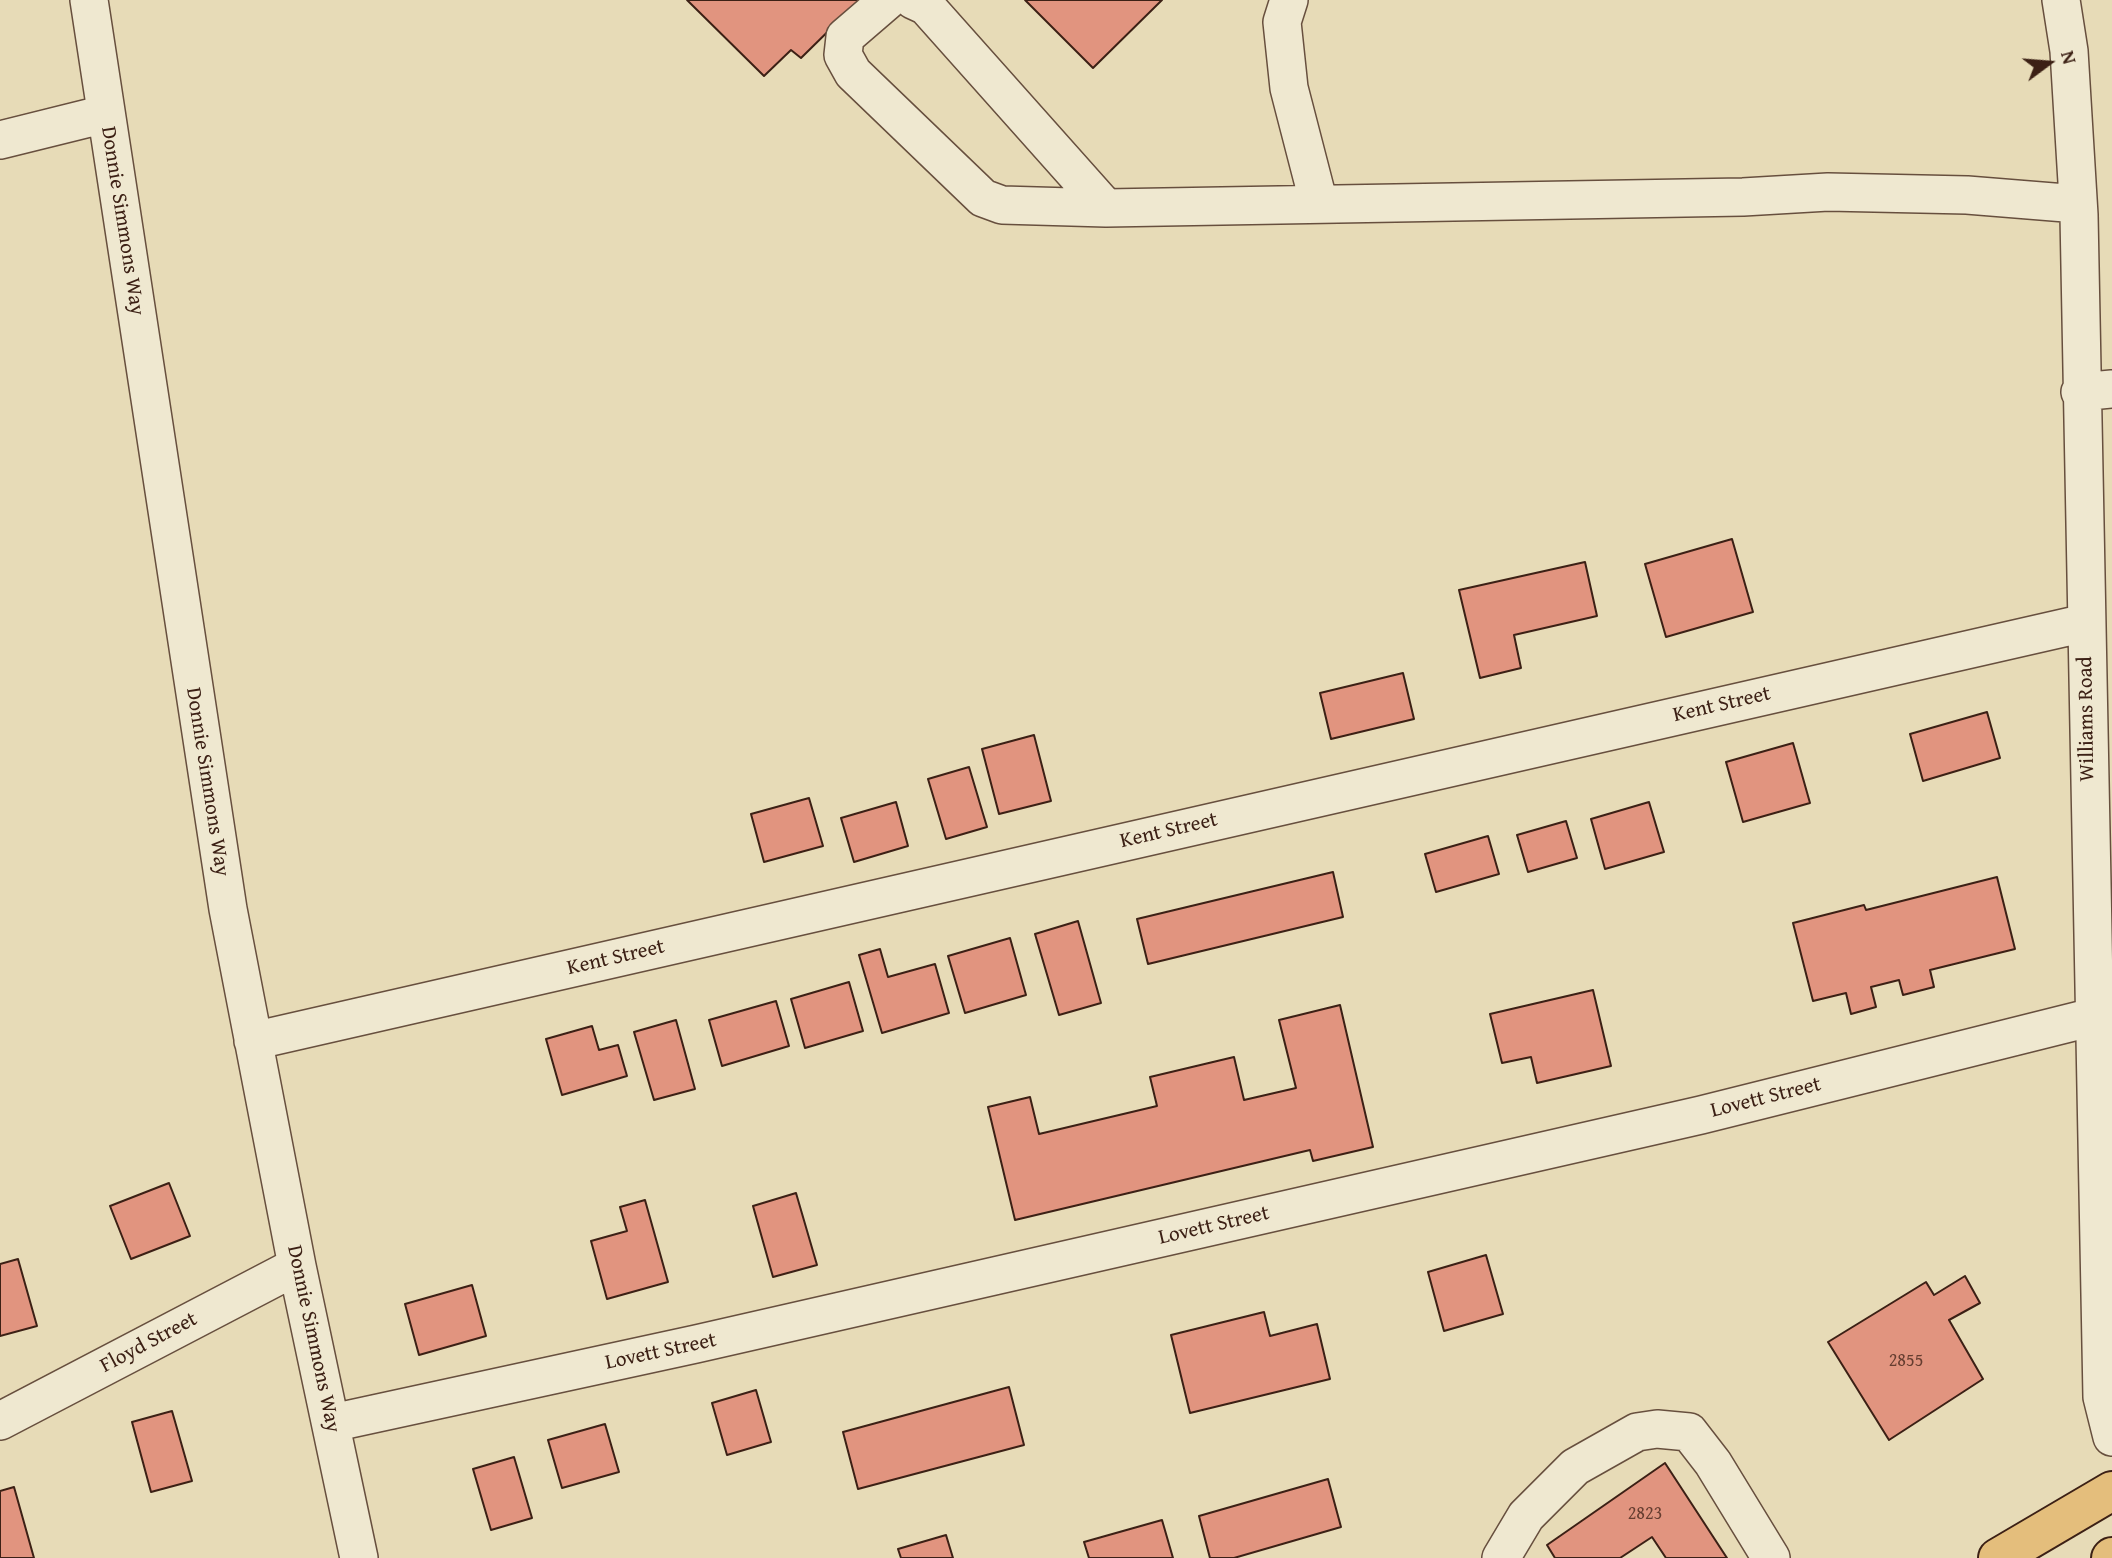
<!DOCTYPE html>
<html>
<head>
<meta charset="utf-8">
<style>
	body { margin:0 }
	#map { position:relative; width:2112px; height:1558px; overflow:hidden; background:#e7dbb7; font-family:"Gentium Book Plus",serif }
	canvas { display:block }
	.north { position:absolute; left:2014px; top:28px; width:70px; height:70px; -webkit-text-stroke:5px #efe8d0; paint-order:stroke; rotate:74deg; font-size:19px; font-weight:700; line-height:28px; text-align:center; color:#3c2015 }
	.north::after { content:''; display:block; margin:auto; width:24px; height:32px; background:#3c2015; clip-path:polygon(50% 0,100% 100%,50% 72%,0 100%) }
</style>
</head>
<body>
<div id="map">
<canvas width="2112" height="1558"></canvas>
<div class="north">N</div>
</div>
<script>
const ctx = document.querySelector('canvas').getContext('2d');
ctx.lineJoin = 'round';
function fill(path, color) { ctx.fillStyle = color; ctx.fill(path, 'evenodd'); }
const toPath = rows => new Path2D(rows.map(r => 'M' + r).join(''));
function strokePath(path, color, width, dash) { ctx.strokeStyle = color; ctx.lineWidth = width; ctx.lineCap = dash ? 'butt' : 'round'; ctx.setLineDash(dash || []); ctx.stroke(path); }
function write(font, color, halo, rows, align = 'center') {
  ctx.font = font + ' "Gentium Book Plus",serif'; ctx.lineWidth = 6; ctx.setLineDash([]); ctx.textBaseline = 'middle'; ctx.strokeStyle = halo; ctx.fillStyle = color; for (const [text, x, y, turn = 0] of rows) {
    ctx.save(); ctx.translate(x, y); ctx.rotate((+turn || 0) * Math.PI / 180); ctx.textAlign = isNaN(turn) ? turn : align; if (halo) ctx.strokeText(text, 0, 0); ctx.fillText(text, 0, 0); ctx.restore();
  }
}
const building = toPath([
	[687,0,860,0,801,58,791,50,764,76,687,0],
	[1025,0,1162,0,1093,68,1025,0],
	[1732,539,1753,612,1666,637,1645,564,1732,539],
	[1585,562,1597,616,1514,635,1521,668,1480,678,1459,590,1585,562],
	[1403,673,1414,719,1331,739,1320,693,1403,673],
	[1987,712,2000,758,1923,781,1910,734,1987,712],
	[1034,735,1051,801,999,814,982,749,1034,735],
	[1793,743,1810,803,1743,822,1726,762,1793,743],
	[969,767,987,827,946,839,928,779,969,767],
	[809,798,823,846,764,862,751,814,809,798],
	[896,802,908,846,854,862,841,818,896,802],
	[1649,802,1664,852,1605,869,1591,819,1649,802],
	[1566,821,1577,858,1528,872,1517,835,1566,821],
	[1488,836,1499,874,1436,892,1425,854,1488,836],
	[1333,872,1343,917,1148,964,1137,919,1333,872],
	[1997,877,2015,949,1930,970,1934,987,1903,995,1899,980,1871,987,1876,1007,1851,1014,1846,993,1813,1001,1793,923,1864,905,1866,910,1997,877],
	[1078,921,1101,1003,1059,1015,1035,934,1078,921],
	[1010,938,1026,995,965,1013,948,956,1010,938],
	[880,949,888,977,935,964,949,1013,882,1033,859,955,880,949],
	[849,982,863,1031,805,1048,791,999,849,982],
	[1593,990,1611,1066,1537,1083,1531,1057,1502,1063,1490,1014,1593,990],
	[776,1001,789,1046,722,1066,709,1020,776,1001],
	[1340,1005,1373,1147,1313,1161,1310,1150,1015,1220,988,1107,1030,1097,1039,1134,1157,1106,1150,1077,1234,1057,1244,1100,1296,1088,1279,1020,1340,1005],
	[676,1020,695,1089,654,1100,634,1032,676,1020],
	[592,1026,599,1050,618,1045,627,1076,562,1095,546,1039,592,1026],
	[169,1183,190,1236,131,1259,110,1206,169,1183],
	[796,1193,817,1265,773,1277,753,1206,796,1193],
	[645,1200,668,1282,607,1299,591,1241,627,1231,620,1207,645,1200],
	[1486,1255,1503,1314,1444,1331,1428,1272,1486,1255],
	[18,1259,37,1326,0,1336,0,1264,18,1259],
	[1965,1276,1980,1303,1949,1320,1983,1379,1889,1440,1828,1342,1926,1282,1934,1295,1965,1276],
	[472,1285,486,1336,419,1355,405,1304,472,1285],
	[1264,1312,1270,1336,1317,1324,1330,1379,1190,1413,1171,1335,1264,1312],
	[1009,1387,1024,1445,858,1489,843,1432,1009,1387],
	[756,1390,771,1442,727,1455,712,1403,756,1390],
	[172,1411,192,1481,151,1492,132,1422,172,1411],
	[605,1424,619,1472,562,1488,548,1440,605,1424],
	[514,1457,532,1518,491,1530,473,1469,514,1457],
	[1665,1463,1727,1558,1666,1558,1652,1537,1620,1558,1555,1558,1547,1545,1665,1463],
	[1328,1479,1341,1527,1234,1558,1210,1558,1199,1516,1328,1479],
	[14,1487,34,1558,0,1558,0,1491,14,1487],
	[1162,1520,1173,1558,1089,1558,1084,1542,1162,1520],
	[946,1535,953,1558,901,1558,898,1549,946,1535]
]);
fill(building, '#e1947f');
strokePath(building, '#3c2015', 2);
const minor = toPath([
	[89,0,228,909,297,1266,359,1558],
	[888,0,845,37,843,55,853,73,983,198,1002,205,1106,208,1743,197,1828,192,1967,195,2078,204],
	[913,0,926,6,1106,208],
	[1289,0,1282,22,1289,88,1319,204],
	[2061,0,2069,51,2079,215,2102,1397,2112,1437],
	[0,140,105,114],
	[2080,392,2112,389],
	[253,1041,2085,623],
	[0,1421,297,1266],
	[332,1423,696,1344,1701,1115,2093,1017],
	[1501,1558,1526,1516,1575,1467,1637,1432,1657,1429,1689,1432,1713,1463,1771,1558]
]);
const major = toPath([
	[1998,1558,2112,1491],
	[2111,1558,2112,1557]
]);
strokePath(minor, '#674f3e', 40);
strokePath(major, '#3c2015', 42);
strokePath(minor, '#efe8d0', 37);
strokePath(major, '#e4be7c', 38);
write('18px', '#653d30', null, [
	["2855",1906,1361],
	["2823",1645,1514]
]);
write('21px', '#3c2015', '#efe8d0', [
	["Donnie Simmons Way",122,221,81],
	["Kent Street",1722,705,-13],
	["Williams Road",2087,719,-91],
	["Donnie Simmons Way",207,782,81],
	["Kent Street",1169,831,-13],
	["Kent Street",616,958,-13],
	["Lovett Street",1766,1098,-14],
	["Lovett Street",1214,1226,-13],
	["Donnie Simmons Way",313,1339,78],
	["Floyd Street",149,1343,-28],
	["Lovett Street",661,1352,-12]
]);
</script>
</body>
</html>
